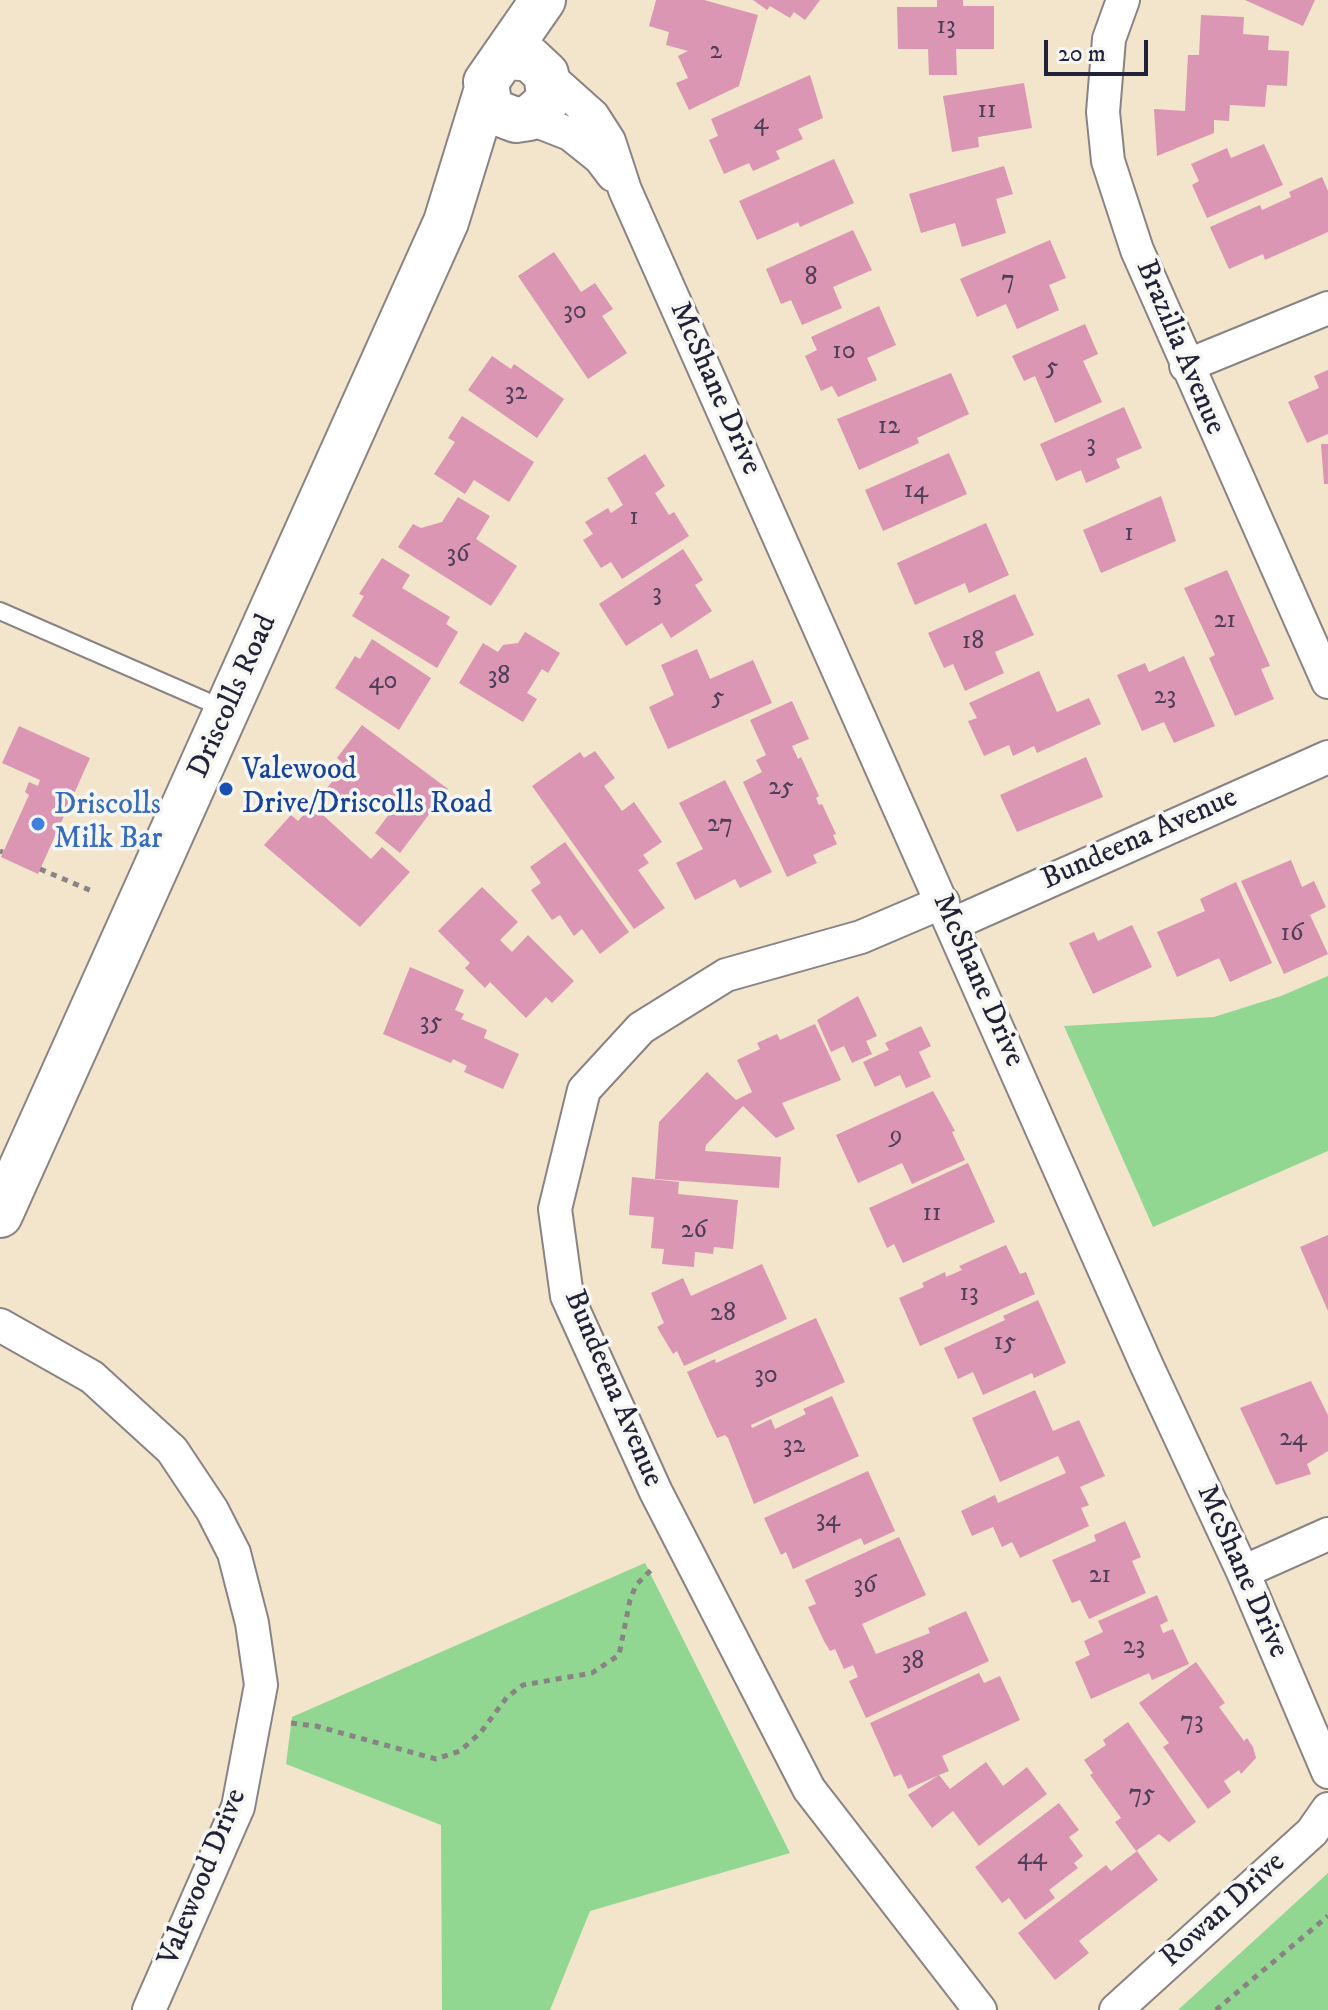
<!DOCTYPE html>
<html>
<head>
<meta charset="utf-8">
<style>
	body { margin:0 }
	#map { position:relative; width:1328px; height:2010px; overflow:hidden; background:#f3e4cc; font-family:"IM FELL DW Pica",serif }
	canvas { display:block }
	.scale { position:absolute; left:1044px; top:40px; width:104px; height:36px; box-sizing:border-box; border:4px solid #22223b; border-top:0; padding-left:10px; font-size:24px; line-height:28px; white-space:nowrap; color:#22223b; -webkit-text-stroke:6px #f6f6f2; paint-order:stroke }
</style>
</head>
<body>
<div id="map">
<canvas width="1328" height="2010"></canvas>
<div class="scale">20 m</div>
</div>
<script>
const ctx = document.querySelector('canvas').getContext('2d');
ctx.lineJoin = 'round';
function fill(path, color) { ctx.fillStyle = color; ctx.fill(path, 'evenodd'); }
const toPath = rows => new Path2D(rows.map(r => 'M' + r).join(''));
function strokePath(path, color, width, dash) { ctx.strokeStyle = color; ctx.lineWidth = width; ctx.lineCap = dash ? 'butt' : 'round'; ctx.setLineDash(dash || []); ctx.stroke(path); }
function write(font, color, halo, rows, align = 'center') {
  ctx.font = font + ' "IM FELL DW Pica",serif'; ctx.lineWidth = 7; ctx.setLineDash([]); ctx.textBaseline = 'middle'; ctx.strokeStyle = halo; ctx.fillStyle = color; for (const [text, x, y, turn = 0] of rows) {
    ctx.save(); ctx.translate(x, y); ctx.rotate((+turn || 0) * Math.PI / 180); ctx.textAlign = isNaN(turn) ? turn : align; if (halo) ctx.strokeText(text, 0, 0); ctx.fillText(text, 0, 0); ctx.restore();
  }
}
fill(toPath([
	[1328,976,1328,1151,1153,1227,1064,1026,1214,1017,1281,996],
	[645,1563,790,1853,590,1911,550,2010,442,2010,441,1825,286,1764,292,1717],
	[1328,1873,1328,2010,1178,2010]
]), '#91d791');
fill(toPath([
	[656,0,704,0,758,15,739,86,689,110,676,83,688,78,678,56,688,51,666,45,669,32,649,26],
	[753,0,820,0,805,20,794,12,790,18,770,6,767,10],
	[937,0,963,0,963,6,994,6,994,49,956,49,957,75,929,75,928,49,898,49,897,7,937,7],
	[1245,0,1315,0,1303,26],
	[1201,15,1244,17,1243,34,1269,36,1268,50,1289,51,1287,86,1267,85,1265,107,1230,105,1229,121,1214,120,1214,133,1157,156,1154,109,1185,111,1188,55,1199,55],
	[810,75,823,118,798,129,803,139,776,151,780,159,753,171,749,163,724,174,709,140,718,136,711,119],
	[1024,83,1032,128,978,137,979,147,952,152,943,96],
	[1264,144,1283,185,1207,218,1192,185,1199,181,1191,164,1227,148,1231,158],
	[834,159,854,203,800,227,798,222,757,240,739,201],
	[1004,166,1013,194,996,199,1006,233,962,247,955,223,921,233,909,194],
	[1322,177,1328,191,1328,232,1265,260,1263,254,1229,269,1210,227,1260,205,1262,210,1291,197,1289,192],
	[853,230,872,270,833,287,842,308,802,325,791,300,781,304,766,269],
	[1050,240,1066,278,1049,285,1059,310,1017,329,1006,304,977,317,960,279],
	[554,252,581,292,595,283,613,309,602,316,627,353,588,379,518,276],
	[879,306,896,345,867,358,877,380,838,397,832,386,821,391,805,356,817,350,811,337],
	[1085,324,1098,354,1083,361,1102,402,1055,423,1035,376,1024,381,1012,356],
	[492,356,511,369,514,364,564,399,537,438,468,390],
	[1328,370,1328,434,1307,443,1288,402,1319,388,1314,376],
	[951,373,969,414,917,438,919,443,859,470,837,419],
	[1124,407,1142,448,1116,459,1120,468,1086,483,1081,470,1056,481,1040,444],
	[462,416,534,462,509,502,474,480,465,494,434,474,455,442,448,438],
	[1321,444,1328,444,1328,484,1324,484],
	[949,453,967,494,883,531,865,490],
	[645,454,665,486,655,493,669,515,674,512,689,536,622,579,611,562,601,568,583,540,593,534,585,522,608,508,611,513,623,505,607,478],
	[1161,496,1176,541,1101,573,1083,530],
	[458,497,490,516,476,539,517,566,491,606,398,547,413,524,421,528,442,522],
	[986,523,1009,575,969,593,965,583,915,605,897,563],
	[683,549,703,580,695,585,712,611,671,638,662,623,626,646,599,604],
	[382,558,410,575,402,588,450,617,446,624,458,632,437,668,352,616,364,596,359,594],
	[1227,570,1270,666,1261,669,1274,699,1235,716,1209,658,1215,655,1184,588],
	[1015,594,1034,635,995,652,1004,673,965,691,953,664,944,668,928,633],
	[525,632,560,653,548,673,542,669,527,693,537,699,523,722,459,683,483,643,498,652,503,645,518,643],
	[372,639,431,678,399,730,335,688,355,656,360,659],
	[697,649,710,679,753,660,772,703,668,749,649,707,674,695,661,665],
	[1184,656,1215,726,1174,743,1164,722,1142,731,1117,675,1145,663,1149,672],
	[1039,671,1057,712,1089,698,1101,724,1037,753,1034,746,1013,756,1009,745,984,756,968,721,977,718,969,703],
	[792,701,809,739,792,746,798,759,801,757,819,796,816,798,819,805,822,804,836,834,833,835,837,844,813,855,817,863,787,877,743,782,762,772,756,760,766,755,750,720],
	[362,725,448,789,400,853,375,833,393,809,376,797,363,815,327,788,345,765,337,758],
	[19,726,90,758,38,874,1,857,29,795,25,792,29,782,38,786,40,780,2,763],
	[595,751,615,778,604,786,622,811,634,802,662,842,643,855,649,863,638,870,665,908,634,929,532,786,580,752,584,758],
	[1086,757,1103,797,1017,832,1000,795],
	[725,780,772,872,740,888,735,879,695,900,676,863,703,849,679,803],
	[312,805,371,859,382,847,410,872,360,927,264,845,291,815,298,821],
	[565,842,629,932,600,954,582,929,574,936,560,915,552,920,531,890,541,883,530,867],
	[1291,860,1302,887,1314,881,1326,907,1310,915,1328,954,1284,974,1241,881],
	[1236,882,1272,963,1230,982,1219,958,1177,977,1157,932,1205,911,1200,899],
	[482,887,518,922,500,940,512,952,528,935,574,981,552,1003,546,997,526,1018,490,982,485,988,465,968,470,963,438,931],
	[1132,925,1152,967,1093,994,1069,943,1094,932,1098,941],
	[410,967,464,990,455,1010,464,1014,461,1019,487,1030,484,1038,519,1054,503,1089,464,1072,467,1066,453,1059,451,1063,383,1034],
	[858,996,877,1036,866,1041,872,1054,852,1063,844,1046,831,1052,817,1020],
	[815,1024,841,1080,782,1103,795,1129,776,1138,743,1106,706,1145,705,1151,781,1157,779,1188,655,1179,659,1122,707,1072,736,1100,752,1092,737,1060,760,1049,757,1043,777,1034,780,1040],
	[921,1026,931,1046,919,1052,931,1077,906,1088,900,1075,875,1087,863,1062,889,1050,885,1043],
	[933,1091,955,1131,952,1132,965,1160,912,1184,902,1163,858,1183,836,1135],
	[968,1163,995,1222,903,1263,894,1244,887,1248,869,1208],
	[632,1177,679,1182,678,1194,738,1200,733,1249,714,1247,713,1254,695,1252,694,1267,662,1264,664,1249,651,1248,654,1217,629,1215],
	[1328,1235,1328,1311,1300,1247],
	[1006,1245,1020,1274,1026,1272,1035,1294,920,1346,899,1298,924,1287,922,1283,945,1272,946,1277,962,1270,959,1266],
	[762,1264,787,1319,684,1366,677,1351,673,1354,657,1327,664,1323,651,1293,683,1278,691,1296],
	[1038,1300,1066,1363,1034,1378,1032,1373,983,1395,973,1372,958,1379,944,1348,1005,1320,1003,1316],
	[816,1318,845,1382,751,1425,752,1428,771,1419,775,1429,806,1414,803,1409,832,1396,859,1456,754,1504,728,1438,725,1435,717,1438,687,1372,715,1359,716,1363],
	[1311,1381,1328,1415,1328,1451,1307,1464,1311,1474,1276,1485,1240,1408],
	[1035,1390,1053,1431,1079,1420,1105,1476,1080,1487,1089,1505,1081,1508,1089,1526,1020,1558,1012,1542,1002,1547,993,1527,972,1536,961,1511,995,1495,998,1503,1066,1473,1058,1456,1000,1482,972,1418],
	[868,1471,895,1531,864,1545,861,1538,793,1569,786,1552,781,1555,764,1518],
	[1125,1521,1141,1557,1132,1561,1146,1593,1089,1619,1080,1600,1072,1603,1052,1560,1096,1541,1094,1535],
	[899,1537,926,1595,862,1624,876,1654,930,1633,928,1628,966,1611,989,1661,866,1718,849,1681,858,1677,853,1665,844,1669,835,1649,830,1651,824,1641,808,1607,816,1604,805,1580],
	[1157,1595,1168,1621,1160,1625,1163,1633,1173,1629,1189,1664,1152,1680,1149,1673,1091,1699,1075,1662,1090,1655,1084,1641,1103,1632,1098,1621],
	[1196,1662,1225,1703,1219,1707,1244,1741,1247,1738,1253,1747,1256,1758,1241,1774,1239,1770,1224,1781,1231,1792,1208,1809,1163,1747,1169,1743,1139,1703],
	[979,1673,984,1683,1000,1676,1020,1720,942,1756,949,1771,939,1775,950,1789,986,1762,1003,1786,1027,1767,1047,1794,979,1846,953,1811,932,1828,908,1795,939,1775,908,1789,901,1774,894,1777,870,1723],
	[1128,1722,1196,1822,1169,1842,1159,1834,1136,1851,1115,1822,1121,1818,1090,1775,1093,1773,1084,1760,1106,1745,1103,1740],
	[1059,1803,1079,1830,1069,1837,1083,1856,1074,1863,1078,1868,1049,1890,1055,1898,1025,1920,1009,1898,1002,1903,975,1867],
	[1137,1851,1158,1880,1079,1941,1089,1953,1055,1980,1018,1933,1106,1865,1111,1871]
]), '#db96b3');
const lane = toPath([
	[0,611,227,710]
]);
const street = toPath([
	[1123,0,1109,39,1103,112,1108,161,1137,250,1328,682],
	[546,74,593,116,609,141,625,190,1147,1366,1243,1572,1328,1772],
	[529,118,570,134,600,158,613,175],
	[1186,366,1328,308],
	[943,902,861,937,726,975,641,1028,584,1090,555,1209,567,1296,656,1492,809,1789,980,2010],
	[953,924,1328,757],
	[0,1325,92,1377,172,1450,212,1510,234,1553,252,1623,261,1685,238,1807,149,2010],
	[1243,1572,1328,1534],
	[1116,2010,1312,1832,1328,1809]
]);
const secondary = toPath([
	[502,60,511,57,530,59,546,74,549,95,545,104,529,118,516,120,495,112,489,103,486,82,543,0],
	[0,1215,446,222,486,92]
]);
strokePath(lane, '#8a8384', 20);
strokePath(street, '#8a8384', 36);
strokePath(secondary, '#8a8384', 48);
strokePath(toPath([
	[0,851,3,852],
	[40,869,94,892],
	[291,1723,316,1726,436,1759,460,1751,481,1732,507,1697,523,1685,592,1673,619,1655,630,1600,636,1585,654,1567],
	[1216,2010,1328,1916]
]), '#8a8384', 5, [6, 6]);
strokePath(lane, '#fff', 16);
strokePath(street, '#fff', 32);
strokePath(secondary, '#fff', 44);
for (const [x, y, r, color] of [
	[226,789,8,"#1a4fb4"],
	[38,824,8,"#3f7fe0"]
]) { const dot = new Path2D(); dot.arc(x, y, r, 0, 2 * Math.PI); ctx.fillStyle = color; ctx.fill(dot); strokePath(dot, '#f6f6f2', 3); }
write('26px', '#503f59', null, [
	["13",946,28],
	["2",716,53],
	["11",987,112],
	["4",761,124],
	["8",811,279],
	["7",1008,282],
	["30",575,313],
	["10",844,353],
	["5",1052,369],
	["32",516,394],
	["12",889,428],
	["3",1091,446],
	["14",916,492],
	["1",634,519],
	["1",1129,535],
	["36",458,556],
	["3",657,595],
	["21",1225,622],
	["18",973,643],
	["38",499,678],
	["40",383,683],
	["23",1165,698],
	["5",718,699],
	["25",781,789],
	["27",720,826],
	["16",1292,935],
	["35",431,1024],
	["9",896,1137],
	["11",932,1215],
	["26",694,1232],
	["13",969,1295],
	["28",723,1315],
	["15",1005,1344],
	["30",766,1377],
	["24",1293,1440],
	["32",794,1447],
	["34",828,1521],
	["21",1100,1577],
	["36",865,1587],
	["23",1134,1648],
	["38",913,1663],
	["73",1192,1723],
	["75",1142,1796],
	["44",1032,1859]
]);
write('30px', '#22223b', '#f6f6f2', [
	["Brazilia Avenue",1179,348,67],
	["McShane Drive",714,389,66],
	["Driscolls Road",234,697,-66],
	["Bundeena Avenue",1140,840,-24],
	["McShane Drive",977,981,66],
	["Bundeena Avenue",612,1389,67],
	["McShane Drive",1241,1572,66],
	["Valewood Drive",204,1878,-68],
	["Rowan Drive",1224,1911,-42]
]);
write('30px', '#164399', '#f6f6f2', [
	["Valewood",242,772],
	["Drive/Driscolls Road",242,806]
], 'left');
write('30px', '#366cbe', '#f6f6f2', [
	["Driscolls",54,807],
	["Milk Bar",54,841]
], 'left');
</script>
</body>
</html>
